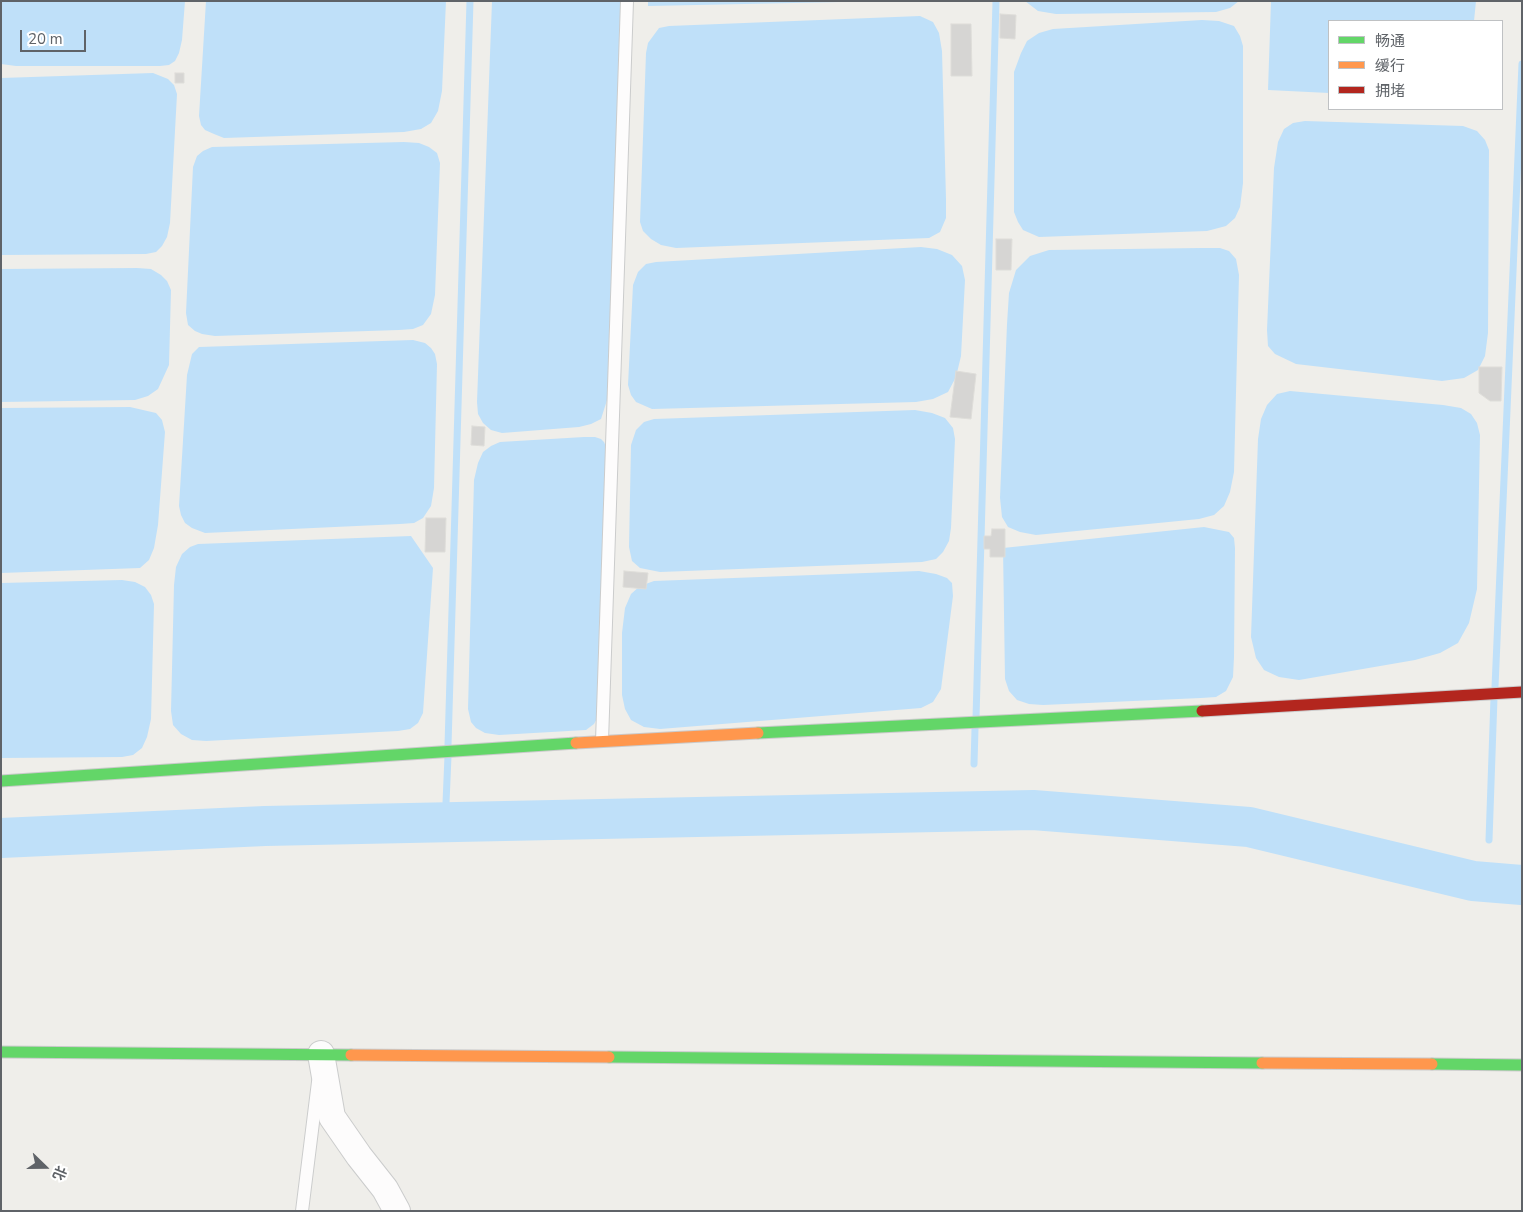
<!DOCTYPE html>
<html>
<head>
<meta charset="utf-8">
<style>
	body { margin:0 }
	#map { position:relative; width:1523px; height:1212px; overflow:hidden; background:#efeeea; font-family:"Nunito Sans","Noto Sans SC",sans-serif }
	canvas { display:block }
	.frame { position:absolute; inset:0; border:2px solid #5f6368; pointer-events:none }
	.legend { position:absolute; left:1328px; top:20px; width:175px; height:90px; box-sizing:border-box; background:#fff; border:1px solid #bfc1c3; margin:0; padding:6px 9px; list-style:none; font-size:15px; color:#5f6368 }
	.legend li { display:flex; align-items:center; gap:10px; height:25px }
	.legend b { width:25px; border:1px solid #bfc1c3 }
	.north { position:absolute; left:20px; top:1142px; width:50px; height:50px; -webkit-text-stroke:4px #fff; paint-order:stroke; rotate:112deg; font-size:14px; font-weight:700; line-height:20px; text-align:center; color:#5f6368 }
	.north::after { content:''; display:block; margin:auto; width:18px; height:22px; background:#5f6368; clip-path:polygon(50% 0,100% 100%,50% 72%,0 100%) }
	.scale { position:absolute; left:20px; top:30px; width:66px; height:22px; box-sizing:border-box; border:2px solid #5f6368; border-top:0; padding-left:6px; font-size:15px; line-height:18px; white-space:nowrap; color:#5f6368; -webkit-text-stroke:4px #fff; paint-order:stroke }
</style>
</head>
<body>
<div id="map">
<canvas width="1523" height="1212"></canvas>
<div class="frame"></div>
<ul class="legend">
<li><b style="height:6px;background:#63d668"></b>畅通</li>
<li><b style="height:6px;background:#ff974d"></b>缓行</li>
<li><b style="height:6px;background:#b3261e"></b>拥堵</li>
</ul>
<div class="north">北</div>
<div class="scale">20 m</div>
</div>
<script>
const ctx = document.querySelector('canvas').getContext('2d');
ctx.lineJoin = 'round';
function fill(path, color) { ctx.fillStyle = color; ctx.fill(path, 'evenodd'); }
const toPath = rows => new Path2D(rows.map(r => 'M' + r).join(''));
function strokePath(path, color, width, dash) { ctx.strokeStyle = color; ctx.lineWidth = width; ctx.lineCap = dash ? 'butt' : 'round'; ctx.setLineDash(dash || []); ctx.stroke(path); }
fill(toPath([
	[1,1,185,1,182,40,179,53,175,61,169,65,160,66,16,66,1,64],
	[206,1,446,1,442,91,438,111,431,123,421,129,404,132,224,138,214,134,205,130,201,125,199,116],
	[492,1,624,1,608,397,601,419,591,424,579,427,502,433,491,430,483,423,478,414,477,402],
	[648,1,890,1,648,6],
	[1025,1,1239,1,1230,8,1216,12,1056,14,1038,11],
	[1271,1,1476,1,1474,21,1329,21,1329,93,1268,90],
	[920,16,933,22,939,33,942,51,946,199,946,218,940,232,929,238,676,248,661,245,651,239,643,231,640,222,646,53,648,43,659,28,669,26],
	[1202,20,1219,21,1234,26,1240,36,1243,46,1243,183,1240,207,1235,218,1226,226,1207,231,1039,237,1023,230,1018,222,1014,212,1014,72,1021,53,1027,41,1039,33,1053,29],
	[153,73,168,79,174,85,177,94,170,223,167,237,162,246,156,252,146,254,1,255,1,78],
	[1305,121,1463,126,1477,131,1485,140,1489,150,1488,333,1485,356,1478,370,1464,378,1442,381,1296,364,1275,354,1268,346,1267,330,1274,168,1278,142,1284,129,1293,123],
	[404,142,419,143,429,147,437,153,440,163,435,295,431,314,423,325,413,329,399,330,215,336,202,334,195,331,188,325,186,313,193,167,197,156,203,151,212,147],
	[921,247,937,249,952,255,962,266,965,280,961,356,956,377,948,392,933,399,916,402,652,409,636,402,631,395,628,385,633,285,638,272,646,264,656,262],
	[1201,248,1220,248,1229,251,1236,259,1239,275,1234,472,1230,492,1224,506,1214,515,1199,519,1036,535,1020,532,1008,527,1002,517,1000,498,1007,324,1009,293,1016,270,1030,256,1049,250],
	[137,268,151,269,161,275,167,281,171,290,169,365,158,389,148,396,135,400,1,402,1,269],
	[413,340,425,343,431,348,435,354,437,364,434,488,431,506,423,518,414,523,400,524,205,533,192,528,185,523,181,515,179,506,187,375,192,354,199,347],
	[1290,391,1443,405,1461,408,1471,414,1477,423,1480,435,1477,589,1469,623,1458,643,1440,653,1415,660,1299,680,1279,677,1264,670,1256,658,1251,637,1258,439,1261,419,1267,405,1277,394],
	[130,407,156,413,162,420,165,432,158,525,154,548,149,560,140,568,1,573,1,408],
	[915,410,932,413,945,418,953,428,955,439,951,528,949,541,943,552,936,559,922,562,660,572,640,568,632,561,629,547,631,445,636,430,644,422,654,419],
	[584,437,595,437,601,439,604,442,607,449,599,715,594,724,586,730,499,735,485,733,476,728,471,722,468,709,474,480,478,463,483,452,491,446,500,442],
	[1204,527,1229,532,1234,538,1235,548,1234,657,1233,677,1226,691,1216,697,1201,698,1043,705,1029,704,1017,700,1009,691,1005,679,1003,548],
	[411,536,433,568,423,713,418,723,410,729,398,731,206,741,192,740,181,734,173,725,171,711,174,585,176,567,182,554,190,547,198,544],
	[919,571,936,574,947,578,952,583,953,596,941,689,933,702,921,708,660,729,644,727,631,720,625,709,622,695,622,633,625,608,631,594,640,586,654,581],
	[122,580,135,582,145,587,151,595,154,604,151,719,147,737,142,748,133,755,122,757,1,758,1,583]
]), '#bfe0f9');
strokePath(toPath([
	[1495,687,1522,64],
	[976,718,996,1],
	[448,745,470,1],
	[974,764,975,729],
	[446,803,448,756],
	[1489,840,1494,698]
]), '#bfe0f9', 7);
strokePath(toPath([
	[1,838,265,826,1033,810,1249,827,1473,881,1522,885]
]), '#bfe0f9', 40);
const building = toPath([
	[1000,14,1016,15,1015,39,1000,38,1000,14],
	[951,24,971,24,972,76,951,76,951,24],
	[175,73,184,73,184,83,175,83,175,73],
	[996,239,1012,239,1011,270,996,270,996,239],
	[1479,367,1502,367,1501,401,1490,401,1479,393,1479,367],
	[956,371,976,374,971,419,950,417,956,371],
	[472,426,485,427,484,446,471,445,472,426],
	[426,518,446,518,445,552,425,552,426,518],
	[992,529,1005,529,1005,557,990,557,990,549,984,549,984,536,991,536,992,529],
	[624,571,648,573,646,589,623,587,624,571]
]);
fill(building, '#d6d5d3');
strokePath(building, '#deddd9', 1);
const lane = toPath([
	[602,741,627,1],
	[302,1211,318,1082]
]);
const street = toPath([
	[321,1054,332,1117,359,1156,385,1189,397,1211]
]);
const fast = toPath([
	[758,733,1202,711],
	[1,781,576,743],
	[1,1052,351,1055],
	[609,1057,1262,1063],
	[1432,1064,1522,1065]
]);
const slow = toPath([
	[576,743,758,733],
	[351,1055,609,1057],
	[1262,1063,1432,1064]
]);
const jam = toPath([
	[1202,711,1522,692]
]);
strokePath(lane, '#cbcccc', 14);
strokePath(street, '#cbcccc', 28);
strokePath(fast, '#cacacb', 13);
strokePath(slow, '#cacacb', 13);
strokePath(jam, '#cacacb', 13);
strokePath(lane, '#fdfcfc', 12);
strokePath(street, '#fdfcfc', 26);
strokePath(fast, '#63d668', 11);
strokePath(slow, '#ff974d', 11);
strokePath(jam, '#b3261e', 11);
</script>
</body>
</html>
